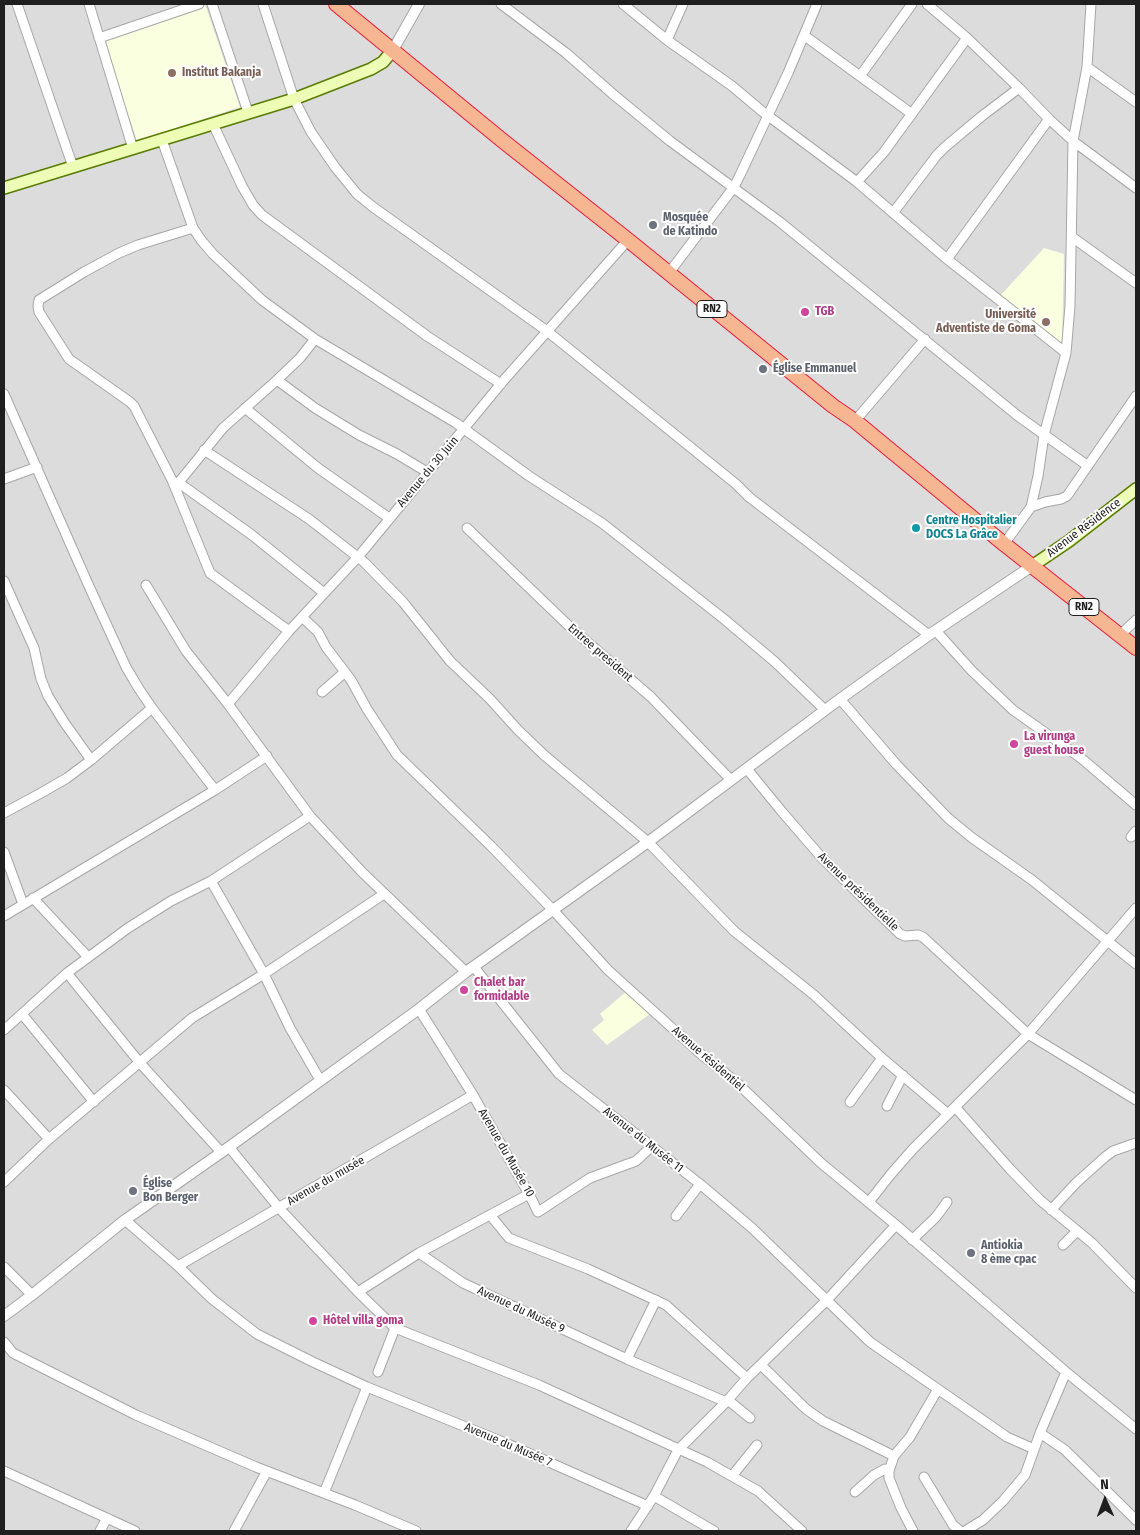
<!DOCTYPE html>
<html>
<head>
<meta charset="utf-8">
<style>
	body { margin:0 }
	#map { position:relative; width:1140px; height:1535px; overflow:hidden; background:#f0eee4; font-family:"Fira Sans Condensed",sans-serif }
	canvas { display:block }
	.frame { position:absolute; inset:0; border:5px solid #1f1f1f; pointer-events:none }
	.north { position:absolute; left:1080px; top:1475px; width:50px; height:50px; -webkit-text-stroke:4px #fff; paint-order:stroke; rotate:358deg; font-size:14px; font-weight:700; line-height:20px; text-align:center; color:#1f1f1f }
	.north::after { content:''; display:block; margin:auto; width:18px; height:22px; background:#1f1f1f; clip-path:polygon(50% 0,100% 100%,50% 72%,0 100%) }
</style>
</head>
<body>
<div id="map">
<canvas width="1140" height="1535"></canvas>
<div class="frame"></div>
<div class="north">N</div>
</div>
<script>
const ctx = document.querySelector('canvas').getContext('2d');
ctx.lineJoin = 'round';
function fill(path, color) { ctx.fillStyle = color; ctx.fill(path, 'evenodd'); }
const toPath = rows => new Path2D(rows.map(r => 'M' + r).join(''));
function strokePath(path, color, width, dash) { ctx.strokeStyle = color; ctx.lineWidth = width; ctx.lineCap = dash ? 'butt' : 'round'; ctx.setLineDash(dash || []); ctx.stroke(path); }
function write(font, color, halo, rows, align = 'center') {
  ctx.font = font + ' "Fira Sans Condensed",sans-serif'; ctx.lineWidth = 4; ctx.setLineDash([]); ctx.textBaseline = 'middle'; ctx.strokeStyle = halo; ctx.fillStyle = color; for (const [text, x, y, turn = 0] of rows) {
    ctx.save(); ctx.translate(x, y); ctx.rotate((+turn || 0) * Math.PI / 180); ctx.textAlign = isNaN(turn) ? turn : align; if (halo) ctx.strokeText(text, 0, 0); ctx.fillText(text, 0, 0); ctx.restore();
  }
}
fill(toPath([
	[4,4,1136,4,1136,1531,4,1531]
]), '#dddcdc');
fill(toPath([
	[205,4,240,107,137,141,103,39],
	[1044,248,1064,254,1062,347,999,297],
	[627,991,650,1014,607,1045,592,1030,604,1020,600,1014]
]), '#f9ffdf');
const minor = toPath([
	[17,4,73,167],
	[89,4,133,149],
	[212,4,248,112],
	[263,4,294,99,311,132,335,167,357,194,373,207,547,331,736,484,749,497,929,635],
	[501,4,566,53,614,95,670,141,780,222,1018,416,1088,466],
	[623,4,667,40,732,86,763,112,857,182,947,259,1066,353],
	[927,4,967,38,1019,88,1049,119,1073,141,1136,188],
	[805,36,912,114],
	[99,38,199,4],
	[667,40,683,4],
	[1087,67,1136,102],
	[860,76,912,4],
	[213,124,242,186,253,205,262,215,427,336,501,384],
	[162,140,193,228,201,240,213,254,262,300,315,339,456,423,529,476,602,523,724,619,775,662,825,710],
	[857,182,884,152,967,38],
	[893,213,937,155,945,147,982,116,1019,88],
	[193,228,138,245,119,253,84,272,39,300,38,306,39,312,69,359,130,402,134,406,172,480,210,573,289,631],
	[1072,237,1136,283],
	[947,259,1049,119],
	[668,274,734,187,740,175,788,73,817,4],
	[277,380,315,408,359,435,397,454,427,472],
	[4,394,88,584,126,667,139,689,152,708,215,790],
	[245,408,318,468,389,518],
	[855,421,925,339],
	[204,450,309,519,364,562,403,602,450,661,490,699,518,730,544,755,648,842,734,931,814,995,882,1058,948,1114],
	[4,479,37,467],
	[179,483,252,535,324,593],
	[175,487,223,428,277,380,300,358,315,339],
	[1031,507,1045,502,1061,499,1067,496,1136,396],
	[467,528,570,627,651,697,731,780],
	[1004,544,1031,507,1038,476,1044,435,1066,353,1070,306,1073,141,1087,67,1091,4],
	[4,581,34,648,41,679,48,696,64,722,91,760],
	[146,585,186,651,228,704,310,816,362,872,466,972],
	[302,617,318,632,326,647,351,680,367,709,397,755,491,846,553,910,608,970,702,1055,735,1081,821,1163,896,1225,1066,1372,1136,1429],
	[936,631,972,671,1013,710,1081,758,1136,805],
	[1120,635,1136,620],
	[322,692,345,672],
	[840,699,896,764,948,818,971,837,1032,880,1136,964],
	[228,704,289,631,358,557,504,380,628,240],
	[747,769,783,813,822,858,900,934,905,936,918,935,923,937,1028,1034,1136,1100],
	[4,813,41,793,67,778,91,760,152,708],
	[1131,837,1136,831],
	[4,852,23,904],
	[211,881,264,974,290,1028,320,1080],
	[33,898,88,957],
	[4,916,215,790,267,756],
	[474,967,559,1074,700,1184,752,1228,870,1342,1007,1437,1034,1449],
	[67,973,140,1063,221,1152],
	[419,1009,473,1095,529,1194,538,1212,590,1178,636,1161,651,1147],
	[22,1014,94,1102],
	[4,1030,67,973,128,928,171,901,211,881,310,816],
	[4,1090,49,1139],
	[850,1102,882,1058],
	[887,1106,903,1075],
	[956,1108,1010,1169,1040,1200,1092,1243,1136,1288],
	[229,1147,279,1208,358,1292,395,1328,539,1385,707,1462,758,1491,802,1531],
	[4,1182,49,1139,192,1018,264,974,384,894],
	[869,1202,891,1174,913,1149,1028,1034,1136,908],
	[1051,1210,1076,1183,1105,1157,1113,1151,1136,1143],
	[490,1215,509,1238,588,1269,666,1305,747,1378],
	[676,1216,700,1184],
	[125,1220,178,1266,212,1299,257,1334,313,1362,367,1387,508,1444,648,1506],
	[912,1240,936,1217,947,1202],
	[1063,1245,1077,1231],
	[419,1253,463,1283,627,1359,726,1402],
	[178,1266,473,1095],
	[4,1267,32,1295],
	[358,1292,419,1253,529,1194],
	[4,1342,13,1353,136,1415,256,1467,355,1505,416,1531],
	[627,1359,656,1300],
	[761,1365,806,1409,823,1421,894,1456,889,1471,889,1478,901,1508,913,1531],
	[378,1372,395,1328],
	[728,1400,750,1418],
	[1040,1433,1065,1450,1136,1520],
	[894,1456,910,1437,938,1389],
	[4,1471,135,1531],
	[732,1476,757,1445],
	[924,1477,953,1525,960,1531],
	[855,1492,874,1475,885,1469,889,1471],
	[324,1493,367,1387],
	[654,1496,714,1531],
	[100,1531,107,1518],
	[234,1531,267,1471],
	[631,1531,654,1496,678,1450,726,1402,747,1378,827,1300,896,1225],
	[965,1531,983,1520,1003,1501,1025,1475,1040,1433,1066,1372]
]);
const tertiary = toPath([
	[393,50,419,4],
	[4,1316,32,1295,125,1220,229,1147,419,1009,466,972,648,842,840,699,929,635,1032,566]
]);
const secondary = toPath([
	[4,188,294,99,371,69,383,62,393,50],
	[1032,566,1069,541,1136,489]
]);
const trunk = toPath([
	[336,4,503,141,628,240,833,406,855,421,1004,544,1136,648]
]);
strokePath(minor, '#a6a6a6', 11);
strokePath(tertiary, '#a6a6a6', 12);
strokePath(secondary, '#587c00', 14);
strokePath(trunk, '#e61a3b', 16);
strokePath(minor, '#fff', 9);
strokePath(tertiary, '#fff', 10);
strokePath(secondary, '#edfdb5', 11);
strokePath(trunk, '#f6b692', 14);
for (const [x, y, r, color] of [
	[172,73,5,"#8d6e63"],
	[653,225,5,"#6b7280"],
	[805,312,5,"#d1479c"],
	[1046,322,5,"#8d6e63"],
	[763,369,5,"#6b7280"],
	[916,528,5,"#0f9aa8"],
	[1014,744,5,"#d1479c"],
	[464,990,5,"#d1479c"],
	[133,1191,5,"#6b7280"],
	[971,1253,5,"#6b7280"],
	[313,1321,5,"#d1479c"]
]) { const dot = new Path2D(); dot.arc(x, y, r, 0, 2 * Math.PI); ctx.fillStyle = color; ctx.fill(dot); strokePath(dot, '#fff', 2); }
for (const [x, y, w] of [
	[712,309,30],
	[1084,607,30]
]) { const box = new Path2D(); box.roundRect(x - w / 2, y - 8.5, w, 17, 4); ctx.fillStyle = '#fff'; ctx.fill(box); strokePath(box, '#1f1f1f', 1); }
write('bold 11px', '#1f1f1f', null, [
	["RN2",712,309],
	["RN2",1084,607]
]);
write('bold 12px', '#785e54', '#fff', [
	["Institut Bakanja",182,73],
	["Université",1036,315,"right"],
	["Adventiste de Goma",1036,329,"right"]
], 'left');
write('bold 12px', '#5b616d', '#fff', [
	["Mosquée",663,218],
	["de Katindo",663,232],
	["Église Emmanuel",773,369],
	["Église",143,1184],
	["Bon Berger",143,1198],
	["Antiokia",981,1246],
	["8 ème cpac",981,1260]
], 'left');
write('bold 12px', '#b23c85', '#fff', [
	["TGB",815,312],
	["La virunga",1024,737],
	["guest house",1024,751],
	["Chalet bar",474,983],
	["formidable",474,997],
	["Hôtel villa goma",323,1321]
], 'left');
write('12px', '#1f1f1f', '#fff', [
	["Avenue du 30 Juin",428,472,-50],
	["Avenue Résidence",1084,528,-37],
	["Entree president",600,653,41],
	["Avenue présidentielle",858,892,44],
	["Avenue résidentiel",708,1059,41],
	["Avenue du Musée 11",643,1140,38],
	["Avenue du Musée 10",506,1153,60],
	["Avenue du musée",326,1181,-30],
	["Avenue du Musée 9",521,1310,25],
	["Avenue du Musée 7",508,1445,23]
]);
write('bold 12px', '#0d838f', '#fff', [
	["Centre Hospitalier",926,521],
	["DOCS La Grâce",926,535]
], 'left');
</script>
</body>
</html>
